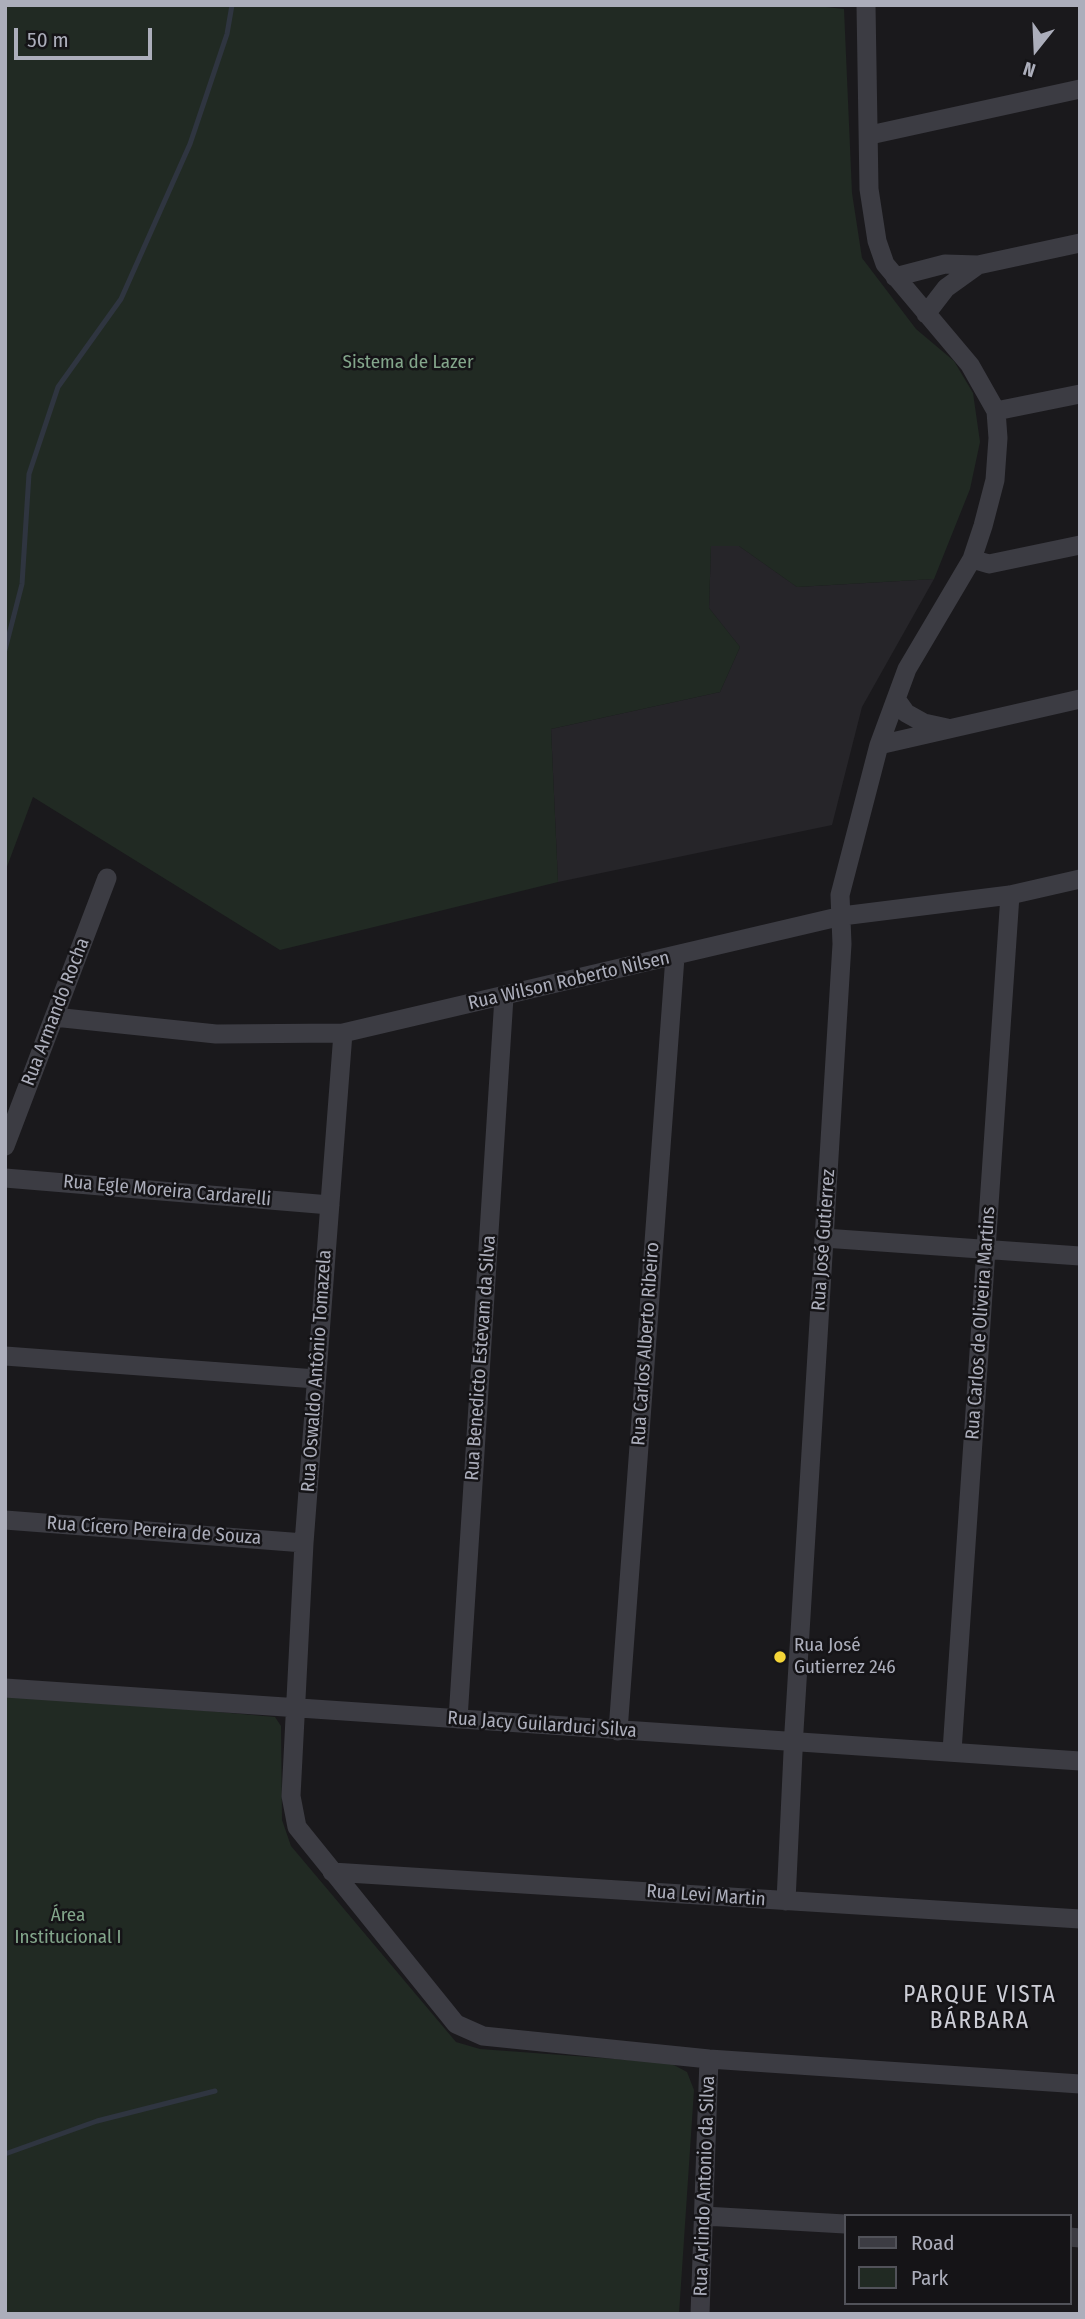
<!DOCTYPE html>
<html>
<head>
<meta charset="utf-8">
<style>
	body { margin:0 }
	#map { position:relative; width:1085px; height:2319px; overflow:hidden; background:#1a191c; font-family:"Fira Sans Condensed",sans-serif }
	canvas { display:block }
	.frame { position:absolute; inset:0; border:7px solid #acaebb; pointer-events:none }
	.legend { position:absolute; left:844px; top:2214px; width:228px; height:91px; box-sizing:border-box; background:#151417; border:2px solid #515259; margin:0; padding:9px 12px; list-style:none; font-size:21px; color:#acaebb }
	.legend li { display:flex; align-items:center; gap:14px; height:35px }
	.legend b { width:35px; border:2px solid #515259 }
	.north { position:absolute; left:1001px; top:14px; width:70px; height:70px; -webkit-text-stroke:5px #151417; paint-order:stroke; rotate:198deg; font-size:19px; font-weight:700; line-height:28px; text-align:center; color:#acaebb }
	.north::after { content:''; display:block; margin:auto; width:24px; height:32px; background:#acaebb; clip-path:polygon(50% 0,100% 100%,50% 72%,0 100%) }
	.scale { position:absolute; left:14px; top:28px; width:138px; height:32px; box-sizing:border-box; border:4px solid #acaebb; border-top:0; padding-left:9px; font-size:21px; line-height:24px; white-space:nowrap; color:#acaebb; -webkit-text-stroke:5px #151417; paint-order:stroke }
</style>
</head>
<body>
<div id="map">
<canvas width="1085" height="2319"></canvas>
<div class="frame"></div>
<ul class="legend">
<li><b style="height:9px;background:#3c3c43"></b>Road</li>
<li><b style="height:19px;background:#212a23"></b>Park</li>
</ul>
<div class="north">N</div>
<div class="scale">50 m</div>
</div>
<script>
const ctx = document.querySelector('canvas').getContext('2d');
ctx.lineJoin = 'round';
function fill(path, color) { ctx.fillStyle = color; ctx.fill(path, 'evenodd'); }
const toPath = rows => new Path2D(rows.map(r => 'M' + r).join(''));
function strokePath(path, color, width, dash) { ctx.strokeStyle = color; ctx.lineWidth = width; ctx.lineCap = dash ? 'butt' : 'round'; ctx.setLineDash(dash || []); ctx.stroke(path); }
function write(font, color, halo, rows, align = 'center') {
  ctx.font = font + ' "Fira Sans Condensed",sans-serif'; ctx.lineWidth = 5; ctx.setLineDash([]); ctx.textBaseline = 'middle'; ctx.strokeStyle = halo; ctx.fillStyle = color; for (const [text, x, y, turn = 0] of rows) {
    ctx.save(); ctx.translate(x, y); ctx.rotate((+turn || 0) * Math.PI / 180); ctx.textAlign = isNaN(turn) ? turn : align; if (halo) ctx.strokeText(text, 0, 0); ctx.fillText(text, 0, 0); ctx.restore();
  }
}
fill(toPath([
	[711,546,739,546,797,587,934,579,862,707,832,825,558,882,551,729,720,692,740,647,709,608]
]), '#262529');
fill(toPath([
	[5,5,808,5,844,9,852,193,862,258,916,329,954,361,973,393,980,442,970,489,934,579,797,587,739,546,711,546,709,608,740,647,720,692,551,729,558,882,280,950,33,797,5,872],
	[5,1693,275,1717,281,1726,282,1820,291,1846,456,2042,480,2049,670,2063,687,2072,694,2090,679,2314,5,2314]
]), '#212a23');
strokePath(toPath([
	[5,650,22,584,29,474,58,387,121,299,190,144,227,34,232,5],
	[5,2154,97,2121,215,2091]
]), '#2f3540', 5);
strokePath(toPath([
	[870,135,1080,89],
	[895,277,945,264,978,265,1080,243],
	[926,314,946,288,978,265],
	[996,411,1080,394],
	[972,559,989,564,1080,545],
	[896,699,906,713,924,723,947,728],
	[879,745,1080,699],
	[54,1017,216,1034,343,1033,842,916,1010,895,1080,879],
	[343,1033,304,1543,291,1796,297,1827,456,2024,483,2036,709,2059,1080,2084],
	[5,1146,107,878],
	[5,1178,330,1205],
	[824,1238,1080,1256],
	[5,1356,316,1379],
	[5,1520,304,1543],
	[5,1688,1080,1761],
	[458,1719,504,997],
	[618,1731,675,957],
	[952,1751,1010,895],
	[332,1872,1080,1919],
	[786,1901,794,1731,842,944,840,895,879,745,907,669,972,559,983,526,995,480,998,438,996,411,970,365,885,264,877,241,869,189,866,5],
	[704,2216,845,2224],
	[1069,2237,1080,2238],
	[700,2314,709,2059]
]), '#3c3c43', 19);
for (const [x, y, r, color] of [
	[780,1657,7,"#f4d538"]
]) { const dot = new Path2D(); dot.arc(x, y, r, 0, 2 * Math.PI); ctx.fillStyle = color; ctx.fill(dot); strokePath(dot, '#151417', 2.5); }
write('19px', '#83a68b', '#151417', [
	["Sistema de Lazer",408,363],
	["Área",68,1916],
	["Institucional I",68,1938]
]);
write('19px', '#acaebb', '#151417', [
	["Rua Wilson Roberto Nilsen",569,981,-13],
	["Rua Armando Rocha",56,1012,-69],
	["Rua Egle Moreira Cardarelli",167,1191,5],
	["Rua José Gutierrez",824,1240,-86],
	["Rua Carlos de Oliveira Martins",981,1323,-86],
	["Rua Carlos Alberto Ribeiro",646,1344,-86],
	["Rua Benedicto Estevam da Silva",481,1358,-86],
	["Rua Oswaldo Antônio Tomazela",317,1371,-86],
	["Rua Cícero Pereira de Souza",154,1531,4],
	["Rua Jacy Guilarduci Silva",542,1725,4],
	["Rua Levi Martin",706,1896,4],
	["Rua Arlindo Antonio da Silva",705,2186,-88]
]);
write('19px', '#acaebb', '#151417', [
	["Rua José",794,1646],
	["Gutierrez 246",794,1668]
], 'left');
ctx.letterSpacing = '2px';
write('23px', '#cdced7', '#151417', [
	["PARQUE VISTA",980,1996],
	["BÁRBARA",980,2022]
]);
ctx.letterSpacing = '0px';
</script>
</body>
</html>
